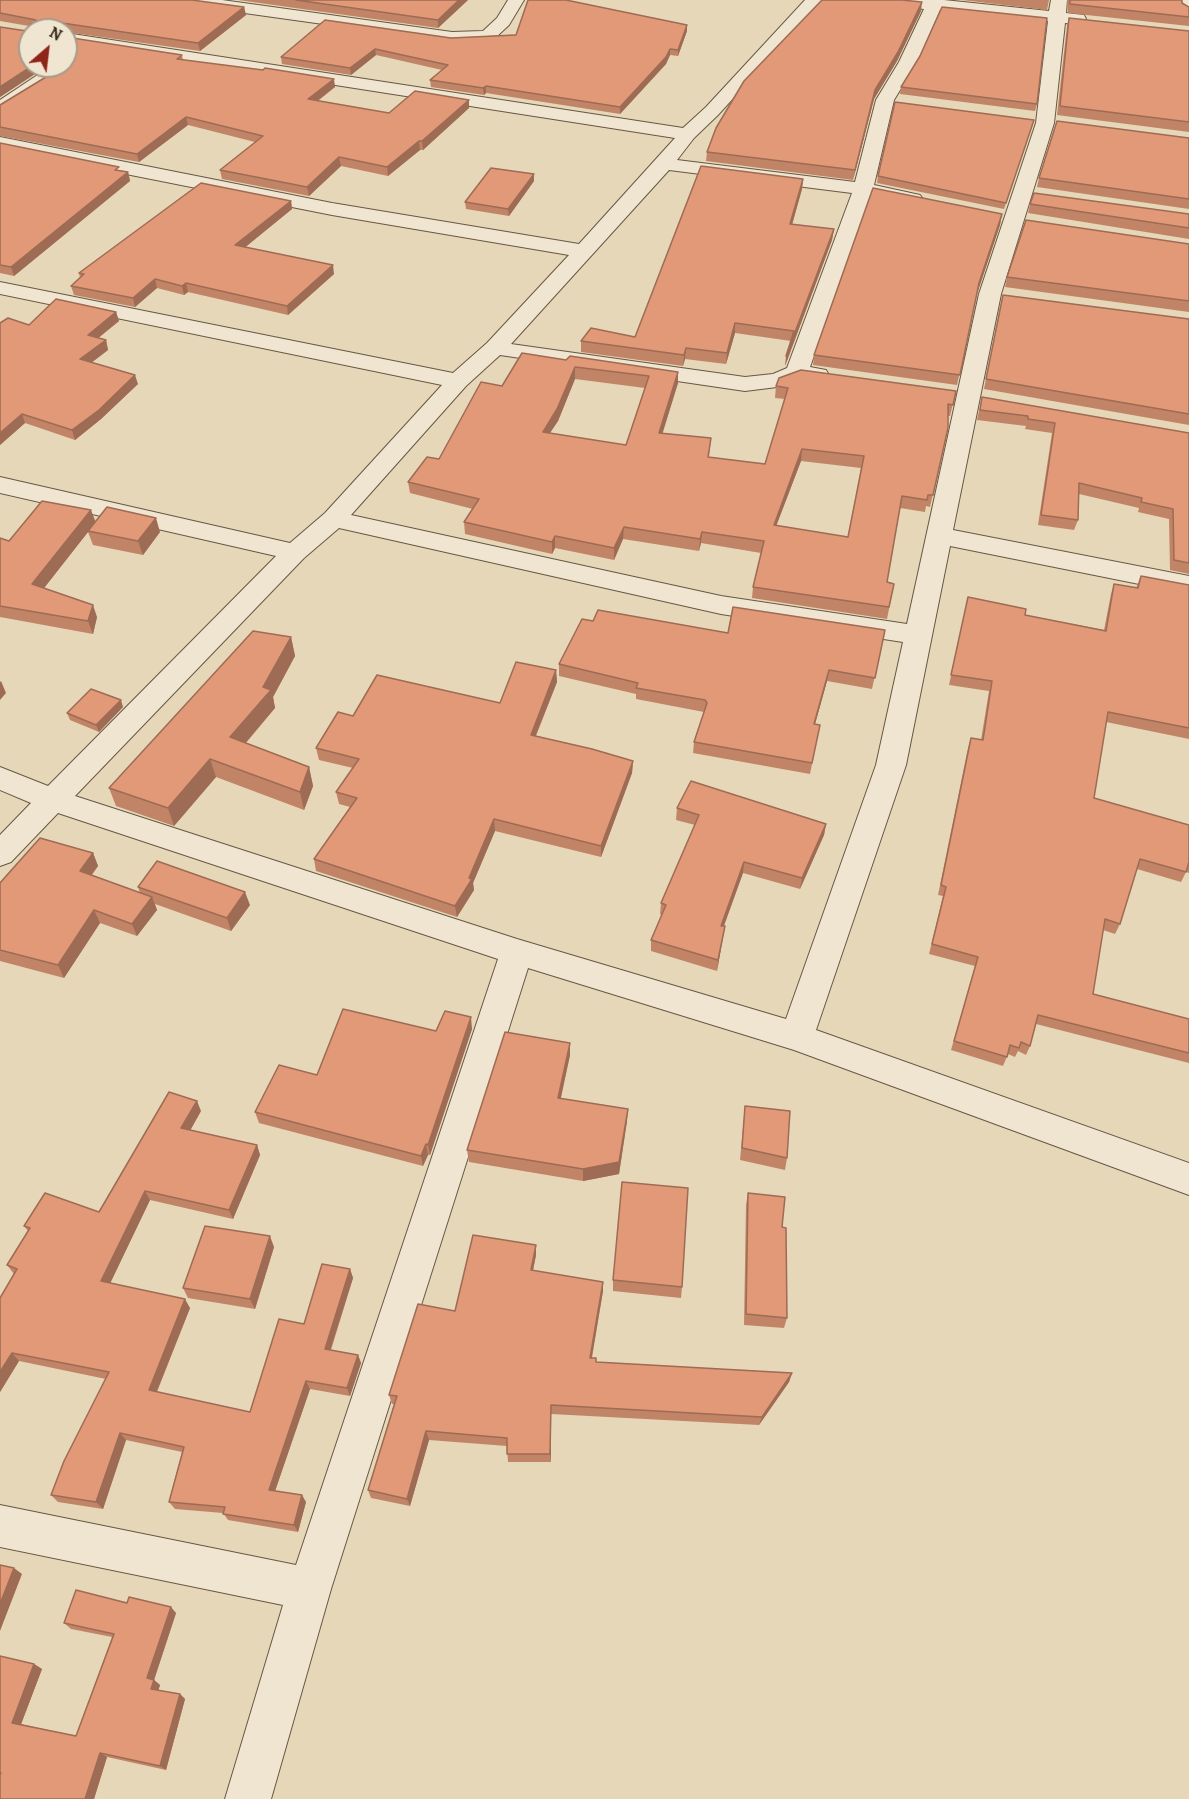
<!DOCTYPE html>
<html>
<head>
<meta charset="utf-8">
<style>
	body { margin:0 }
	#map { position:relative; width:1189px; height:1799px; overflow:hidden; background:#e6d7b8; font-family:Alegreya,serif }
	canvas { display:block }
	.north { position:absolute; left:18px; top:18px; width:60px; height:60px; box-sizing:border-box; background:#efe5d1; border:2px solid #a79b89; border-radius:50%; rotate:28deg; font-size:16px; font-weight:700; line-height:24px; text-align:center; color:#3c2d1d }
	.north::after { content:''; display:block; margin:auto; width:21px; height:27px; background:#8f2418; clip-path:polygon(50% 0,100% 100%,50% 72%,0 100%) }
</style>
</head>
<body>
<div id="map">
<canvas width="1189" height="1799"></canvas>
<div class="north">N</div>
</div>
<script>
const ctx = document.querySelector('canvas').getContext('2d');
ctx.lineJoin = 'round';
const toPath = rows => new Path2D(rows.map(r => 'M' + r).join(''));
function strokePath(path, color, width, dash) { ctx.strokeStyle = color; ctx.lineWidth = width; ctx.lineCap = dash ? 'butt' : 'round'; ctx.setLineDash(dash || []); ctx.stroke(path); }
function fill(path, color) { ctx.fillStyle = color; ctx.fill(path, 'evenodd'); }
const minor = toPath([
	[179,0,222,0,452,32,483,31,497,18,508,0,524,0,509,25,494,39,477,42,452,42,187,5,179,0],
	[805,0,822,0,718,115,694,138,677,160,855,182,876,100,899,62,924,9,885,5,877,0,944,0,1049,11,1051,0,1067,0,1066,13,1084,15,1086,19,1078,24,1065,23,1054,123,1001,294,953,530,1189,576,1189,594,950,546,906,765,816,1030,1189,1163,1189,1195,794,1050,528,968,331,1589,271,1799,225,1799,283,1605,0,1547,0,1505,296,1565,498,959,58,813,11,862,0,866,0,835,31,803,0,790,0,767,48,786,276,556,0,493,0,477,290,543,325,513,442,385,0,294,0,282,453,373,487,343,569,255,332,215,0,149,0,137,332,203,579,244,675,138,66,43,66,33,683,128,706,107,805,0],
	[940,10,1048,21,1036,123,979,294,907,624,721,596,351,515,466,386,500,355,745,391,777,387,799,379,818,382,826,380,829,375,826,370,810,367,870,196,913,205,923,199,920,195,874,185,894,100,917,62,940,10],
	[669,170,852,193,787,368,773,374,745,377,511,344,669,170],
	[339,528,721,614,903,642,876,765,786,1019,517,939,75,796,304,558,339,528],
	[1180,0,1189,0,1189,15,1181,10,1180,0],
	[66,62,72,66,69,70,0,113,0,100,51,66,66,66,66,62]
]);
strokePath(minor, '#665844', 2);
fill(minor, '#efe5d1');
fill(toPath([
	[0,0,244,7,246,15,200,51,66,32,66,30,30,30,30,66,47,66,0,97,0,27,27,31,29,26,0,21],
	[238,0,468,0,438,28],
	[962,0,1049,0,1047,10],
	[1067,0,1182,0,1182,3,1189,7,1189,26,1068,13],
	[921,11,897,61,874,99,853,180,706,161,707,152],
	[1069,18,1189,31,1189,132,1057,115,1067,26],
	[687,25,687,31,678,56,670,55,666,64,620,114,486,93,484,95,431,87,430,80,442,70,376,55,351,75,282,64,281,57,451,38],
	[66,37,182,55,183,60,335,87,318,101,389,113,469,100,469,108,423,150,420,150,388,176,341,166,309,196,222,179,220,170,255,142,188,125,139,162,0,136,0,105,68,64,69,62,67,60,66,61],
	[901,87,1037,104,1035,111,900,94],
	[1032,127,1004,209,877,183,878,176],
	[1189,138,1189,209,1037,187,1039,178],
	[0,143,128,172,130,181,14,276,0,273],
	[803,179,802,189,792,225,834,229,832,240,785,366,791,341,735,333,726,364,685,359,683,366,581,352,581,341,635,337],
	[534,181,509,216,466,209,465,202],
	[291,201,292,209,245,247,334,274,288,315,188,292,184,295,157,288,135,307,74,295,71,286,80,278,79,273],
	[1030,204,1189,214,1189,239,1028,213],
	[1002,214,1000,225,977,293,957,385,813,365,814,355],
	[1189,244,1189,312,1005,287,1007,277],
	[1003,295,1189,319,1189,425,984,389],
	[116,312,119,321,98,338,106,340,108,350,91,363,138,384,101,419,75,440,25,423,0,445,29,325],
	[570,356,678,383,662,433,711,438,709,457,765,464,785,399,775,398,776,386,956,391,950,416,948,416,948,428,930,507,926,506,925,512,900,508,887,582,894,584,887,619,752,598,753,587,761,553,701,543,699,551,623,539,614,560,555,548,552,554,465,534,464,522,473,509,410,493,408,482,439,459,502,386,566,360],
	[575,379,645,388,626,445,550,433,558,421],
	[801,461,861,468,848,537,776,526],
	[982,397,1189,433,1189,574,1170,570,1169,519,1138,512,1139,508,1079,494,1078,520,1074,530,1038,525,1052,433,1025,429,1026,426,977,420],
	[95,521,160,532,143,555,93,545,88,532,44,588,97,617,93,634,0,617,0,538,9,541],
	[1141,576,1189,585,1189,739,1106,722,1094,798,1189,825,1189,873,1186,872,1181,882,1137,869,1120,924,1115,934,1103,930,1093,994,1189,1019,1189,1063,1036,1024,1030,1046,1026,1055,1018,1051,1015,1057,1008,1054,1003,1066,951,1050,975,966,929,954,943,896,938,895,968,748,971,738,981,740,989,691,949,685,968,597,1025,615,1104,630,1111,594,1114,584,1136,588],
	[593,621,728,633,885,630,872,689,827,681,815,724,820,725,810,774,693,753,694,742,704,712,636,699,636,694,559,676,559,664],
	[291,637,295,656,273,697,275,708,246,743,309,767,313,786,304,810,216,777,174,826,116,806,109,788],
	[556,670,557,682,536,736,633,761,632,773,601,857,495,831,473,883,474,890,457,917,316,871,314,859,350,807,339,804,336,792,353,768,319,760,316,748,353,716,500,703],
	[123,707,99,732,70,720,67,713],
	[677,808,826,824,824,835,800,889,743,873,724,926,723,937,717,971,651,951,651,940,662,915,660,914,661,903,695,825,676,820],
	[93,853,98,866,92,875,140,893,138,887,250,905,231,931,155,904,157,910,137,936,100,923,64,978,0,961,0,883],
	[472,1029,430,1155,428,1155,423,1166,259,1123,255,1112,317,1075,436,1031],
	[570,1055,561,1098,627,1121,619,1174,583,1181,469,1162,467,1150],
	[745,1106,787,1158,785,1170,740,1160],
	[201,1111,190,1130,257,1145,260,1155,233,1219,150,1200,110,1283,190,1308,157,1392,250,1412,304,1324,350,1269,353,1278,331,1350,358,1355,361,1363,350,1396,310,1389,275,1491,306,1502,298,1532,228,1520,223,1513,175,1509,169,1502,182,1452,126,1440,103,1509,58,1502,51,1495,106,1379,19,1361,0,1392,14,1274,7,1265,28,1231,24,1226,99,1212],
	[748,1193,782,1227,787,1318,784,1328,744,1325,746,1205],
	[536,1245,536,1255,533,1270,603,1291,592,1358,596,1362,792,1373,789,1382,759,1425,551,1414,551,1462,508,1462,507,1446,429,1440,410,1506,371,1498,368,1490,394,1404,392,1404,389,1395,455,1311],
	[274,1247,255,1309,188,1298,183,1288],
	[613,1280,682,1287,681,1298,613,1291],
	[127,1603,176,1613,154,1680,160,1685,158,1691,180,1694,185,1699,166,1770,107,1757,94,1799,0,1799,0,1656,34,1664,42,1669,21,1724,76,1736,112,1637,71,1629,64,1623]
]), '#c28467');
fill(toPath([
	[459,0,468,0,438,28,438,20],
	[922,2,921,11,897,61,874,99,853,180,855,170,875,90],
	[244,7,246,15,200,51,198,43],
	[687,25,687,31,678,56,678,50],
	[375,49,376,55,351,75,350,68],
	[670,49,670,55,666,64,620,114,620,107],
	[32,66,47,66,0,97,0,87],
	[334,79,335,87,309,107,308,99],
	[486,86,486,93,484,95,483,88],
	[469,100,469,108,423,150,422,141],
	[186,117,188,125,139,162,137,154],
	[419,141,420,150,388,176,387,167],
	[339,157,341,166,309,196,307,187],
	[128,172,130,181,14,276,11,267],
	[534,174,534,181,509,216,508,209],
	[803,179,802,189,789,235,790,224],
	[291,201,292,209,237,254,235,245],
	[1002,214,1000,225,977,294,979,283],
	[834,229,832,240,785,366,786,356],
	[333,265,334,274,288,315,287,306],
	[155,279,157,288,135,307,133,298],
	[186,283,188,292,184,295,182,286],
	[116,312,119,321,91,344,88,335],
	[735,323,735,333,726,364,727,353],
	[106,340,108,350,83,369,80,359],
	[686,348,685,359,683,366,684,355],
	[575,367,575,379,558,421,543,443,543,432],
	[678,372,678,383,659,445,659,433],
	[135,375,138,384,101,419,75,440,72,430],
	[22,414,25,423,0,445,0,433],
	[802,449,801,461,772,537,774,525],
	[91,510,96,523,88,531,88,532,37,597,32,584],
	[156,518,160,532,143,555,138,541],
	[624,527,623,539,614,560,614,548],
	[702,532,701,543,699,551,700,539],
	[555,536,555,548,552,554,552,542],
	[93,605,97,617,93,634,88,621],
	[291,637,295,656,273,697,275,708,235,755,230,737,263,687],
	[556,670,557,682,531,747,531,735],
	[829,670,827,681,812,735,814,724],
	[1,681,6,693,0,700,0,682],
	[121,700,123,707,99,732,96,725],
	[210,759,216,777,174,826,168,808],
	[633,761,632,773,601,857,601,846],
	[309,767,313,786,304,810,300,792],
	[494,819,495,831,473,883,474,890,457,917,455,906,469,878],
	[826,824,824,835,800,889,802,878],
	[93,853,98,866,85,883,80,871],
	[744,862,743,873,720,936,721,926],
	[245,892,250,905,231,931,227,918],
	[152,897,157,910,137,936,132,924],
	[94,910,100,923,64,978,58,965],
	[725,926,723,937,717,971,718,960],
	[471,1017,472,1029,430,1155,428,1145],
	[570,1043,570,1055,558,1110,558,1098],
	[197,1101,201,1111,186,1138,181,1128],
	[628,1109,627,1121,619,1174,583,1181,583,1169],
	[426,1144,428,1155,423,1166,421,1156],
	[257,1145,260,1155,233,1219,229,1210],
	[145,1191,150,1200,107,1290,101,1281],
	[270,1236,274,1247,255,1309,250,1299],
	[536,1245,536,1255,531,1280,531,1270],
	[350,1269,353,1278,328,1357,325,1349],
	[603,1282,603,1291,590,1367,590,1358],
	[185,1299,190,1308,154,1398,149,1390],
	[12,1353,19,1361,0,1392,0,1372],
	[358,1355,361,1363,350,1396,347,1388],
	[792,1373,789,1382,759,1425,762,1417],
	[306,1381,310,1389,273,1497,269,1490],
	[551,1405,551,1462,550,1454],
	[426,1431,429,1440,410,1506,407,1499],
	[120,1433,126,1440,103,1509,96,1502],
	[302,1495,306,1502,298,1532,294,1525],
	[14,1568,22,1574,0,1631,0,1604],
	[171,1607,176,1613,154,1680,160,1685,157,1694,151,1689,147,1678],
	[34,1664,42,1669,20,1727,12,1723],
	[180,1694,185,1699,166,1770,160,1766],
	[100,1753,107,1757,94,1799,85,1799]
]), '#9e6b54');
const building = toPath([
	[0,0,192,0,244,7,198,43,62,23,63,30,30,30,30,66,32,66,0,87,0,27,27,31,30,24,36,23,36,20,0,13,0,0],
	[296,0,459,0,438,20,296,0],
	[528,0,566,0,687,25,678,50,670,49,666,57,620,107,486,86,483,88,430,80,448,65,375,49,350,68,281,57,325,20,451,38,516,35,528,0],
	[822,0,902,0,922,2,898,52,875,90,855,170,707,152,716,128,744,81,822,0],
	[1070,0,1182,0,1182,3,1189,7,1189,17,1070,4,1070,0],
	[942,7,1047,18,1037,104,901,87,920,56,942,7],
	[1069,18,1189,31,1189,122,1060,106,1069,18],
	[66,37,182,55,177,59,263,70,265,68,334,79,308,99,389,113,415,91,469,100,422,141,419,141,387,167,339,157,307,187,220,170,263,136,186,117,137,154,0,127,0,105,64,66,66,66,66,65,68,64,72,57,66,53,66,37],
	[895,102,1034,120,1006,203,878,176,895,102],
	[1057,121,1189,138,1189,199,1039,178,1057,121],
	[0,143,119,167,115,170,128,172,11,267,0,265,0,143],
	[701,166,803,179,790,224,834,229,786,356,794,331,735,323,727,353,686,348,684,355,581,341,591,328,635,337,701,166],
	[491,168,534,174,508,209,465,202,491,168],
	[201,183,291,201,235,245,333,265,287,306,186,283,182,286,155,279,133,298,71,286,84,274,79,273,201,183],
	[873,188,1002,214,979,283,960,375,814,355,873,188],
	[1034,193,1189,214,1189,228,1030,204,1034,193],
	[1026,220,1189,244,1189,301,1007,277,1026,220],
	[1003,295,1189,319,1189,414,986,379,1003,295],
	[56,299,116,312,88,335,106,340,80,359,135,375,99,410,72,430,22,414,0,433,0,323,8,318,29,325,56,299],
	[522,353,566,360,570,356,678,372,659,433,711,438,708,457,765,464,788,388,776,386,779,378,801,370,956,391,953,405,948,404,948,428,933,495,928,495,927,500,902,496,887,582,894,584,889,607,753,587,764,541,702,532,700,539,624,527,614,548,555,536,552,542,464,522,479,499,408,482,427,457,439,459,481,382,502,386,522,353],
	[575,367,649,376,626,445,543,432,557,409,575,367],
	[802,449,864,456,848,537,774,525,802,449],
	[982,397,1189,433,1189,563,1174,560,1173,509,1141,502,1142,498,1079,483,1078,520,1041,515,1055,423,1028,419,1028,416,980,410,982,397],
	[42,501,91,510,32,584,93,605,88,621,0,606,0,538,9,541,42,501],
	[107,507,156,518,138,541,88,531,107,507],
	[1141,576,1189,585,1189,728,1108,712,1094,798,1189,825,1189,862,1186,872,1140,859,1120,924,1105,919,1093,994,1189,1019,1189,1053,1038,1015,1030,1046,1021,1042,1019,1048,1010,1045,1007,1057,954,1041,978,957,932,944,946,887,941,885,971,738,983,740,992,681,951,675,968,597,1026,609,1025,615,1106,631,1114,584,1138,588,1141,576],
	[733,607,885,630,875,678,829,670,814,724,820,725,812,763,694,742,707,703,705,700,636,688,638,683,559,664,582,619,593,621,598,610,728,633,733,607],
	[253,631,291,637,263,687,271,690,230,737,309,767,300,792,210,759,168,808,109,788,253,631],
	[516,662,556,670,531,735,592,749,633,761,601,846,494,819,469,878,472,879,455,906,314,859,357,798,336,792,359,759,316,748,338,712,353,716,377,675,500,703,516,662],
	[91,689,121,700,96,725,67,713,91,689],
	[691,781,826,824,802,878,744,862,721,926,725,926,718,960,651,940,666,905,661,903,699,815,677,808,691,781],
	[40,838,93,853,80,871,152,897,132,924,94,910,58,965,0,950,0,883,40,838],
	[157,861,245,892,227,918,138,887,157,861],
	[343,1009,436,1031,445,1011,471,1017,428,1145,426,1144,421,1156,255,1112,279,1065,317,1075,343,1009],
	[505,1032,570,1043,558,1098,628,1109,619,1162,583,1169,467,1150,505,1032],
	[169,1092,197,1101,181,1128,257,1145,229,1210,145,1191,101,1281,185,1299,149,1390,250,1412,279,1319,304,1324,322,1264,350,1269,325,1349,358,1355,347,1388,306,1381,269,1490,302,1495,294,1525,223,1514,225,1507,169,1502,184,1447,120,1433,96,1502,51,1495,64,1461,109,1372,12,1353,0,1372,0,1298,17,1269,7,1265,30,1228,24,1226,45,1193,99,1212,169,1092],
	[745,1106,790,1111,787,1158,742,1148,745,1106],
	[622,1182,688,1188,682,1287,613,1280,622,1182],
	[748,1193,785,1197,782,1227,786,1228,787,1318,746,1314,748,1193],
	[205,1226,270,1236,250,1299,183,1288,205,1226],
	[473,1235,536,1245,531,1270,603,1282,590,1358,596,1358,596,1362,792,1373,762,1417,551,1405,550,1454,507,1454,507,1438,426,1431,407,1499,368,1490,397,1396,389,1395,418,1304,455,1311,473,1235],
	[0,1565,14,1568,0,1604,0,1565],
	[76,1590,127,1603,129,1597,171,1607,147,1678,154,1680,151,1689,180,1694,160,1766,100,1753,85,1799,0,1799,0,1775,1,1773,0,1772,0,1656,34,1664,12,1723,76,1736,114,1634,64,1623,76,1590]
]);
fill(building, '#e19978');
strokePath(building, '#9e6b54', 1.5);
</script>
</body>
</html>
